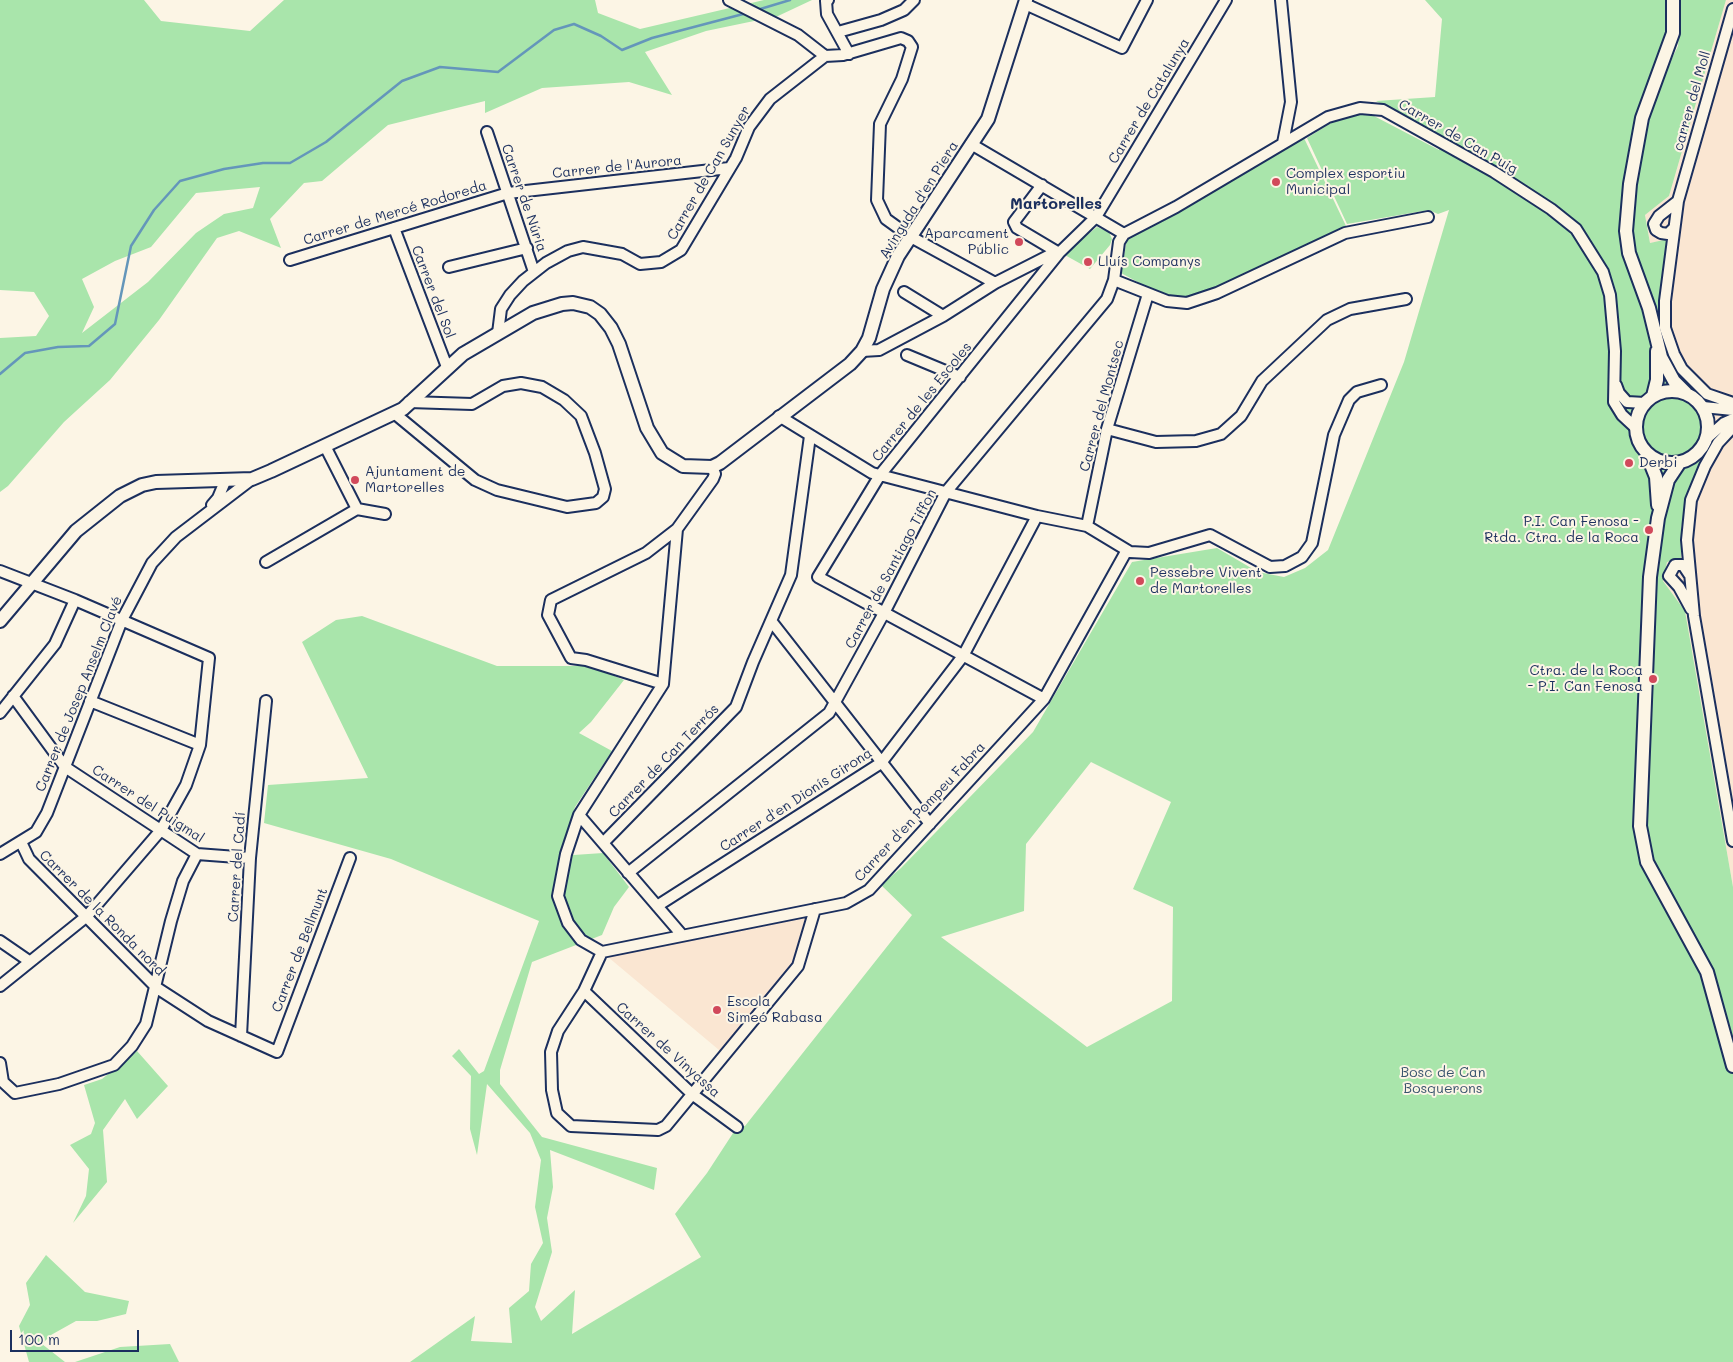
<!DOCTYPE html>
<html>
<head>
<meta charset="utf-8">
<style>
	body { margin:0 }
	#map { position:relative; width:1733px; height:1362px; overflow:hidden; background:#fcf5e5; font-family:Mali,sans-serif }
	canvas { display:block }
	.scale { position:absolute; left:10px; top:1330px; width:129px; height:22px; box-sizing:border-box; border:2px solid #1b2f5e; border-top:0; padding-left:6px; font-size:15px; line-height:18px; white-space:nowrap; color:#1b2f5e; -webkit-text-stroke:4px #fcf5e5; paint-order:stroke }
</style>
</head>
<body>
<div id="map">
<canvas width="1733" height="1362"></canvas>
<div class="scale">100 m</div>
</div>
<script>
const ctx = document.querySelector('canvas').getContext('2d');
ctx.lineJoin = 'round';
function fill(path, color) { ctx.fillStyle = color; ctx.fill(path, 'evenodd'); }
const toPath = rows => new Path2D(rows.map(r => 'M' + r).join(''));
function strokePath(path, color, width, dash) { ctx.strokeStyle = color; ctx.lineWidth = width; ctx.lineCap = dash ? 'butt' : 'round'; ctx.setLineDash(dash || []); ctx.stroke(path); }
function write(font, color, halo, rows, align = 'center') {
  ctx.font = font + ' Mali,sans-serif'; ctx.lineWidth = 4; ctx.setLineDash([]); ctx.textBaseline = 'middle'; ctx.strokeStyle = halo; ctx.fillStyle = color; for (const [text, x, y, turn = 0] of rows) {
    ctx.save(); ctx.translate(x, y); ctx.rotate((+turn || 0) * Math.PI / 180); ctx.textAlign = isNaN(turn) ? turn : align; if (halo) ctx.strokeText(text, 0, 0); ctx.fillText(text, 0, 0); ctx.restore();
  }
}
fill(toPath([
	[1726,0,1733,0,1733,887,1685,611,1663,581,1667,562,1681,559,1681,529,1689,489,1707,451,1718,435,1711,404,1673,369,1665,345,1658,308,1668,240,1650,243,1645,215,1669,196],
	[815,909,798,966,725,1055,602,952]
]), '#fae6d2');
fill(toPath([
	[0,0,144,0,161,21,250,31,284,0,595,0,598,13,640,29,764,0,812,0,778,16,706,31,645,52,672,95,629,82,542,88,485,113,485,101,388,125,322,181,304,183,270,219,281,248,239,231,217,238,159,320,110,380,64,422,8,486,0,492,0,338,36,336,49,316,34,292,0,290],
	[260,187,253,208,224,214,196,233,148,282,82,333,94,307,82,279,115,261,151,247,196,193],
	[1425,0,1666,0,1667,31,1662,54,1640,106,1628,163,1620,235,1624,256,1631,229,1643,136,1654,95,1678,46,1679,33,1678,0,1726,0,1669,196,1645,215,1650,243,1668,239,1658,308,1665,345,1673,369,1711,404,1718,435,1707,451,1689,489,1681,529,1681,559,1667,562,1663,581,1685,611,1733,887,1733,1362,410,1362,475,1316,471,1341,512,1343,509,1308,529,1291,531,1264,543,1243,535,1207,541,1160,530,1133,487,1084,477,1155,470,1129,471,1076,452,1056,459,1049,479,1074,484,1071,539,921,391,859,264,823,268,785,368,778,302,642,336,620,362,616,497,666,591,666,624,680,591,722,579,733,612,751,575,807,559,856,603,853,629,887,614,907,602,935,532,962,500,1070,500,1084,542,1137,657,1168,654,1190,550,1150,553,1187,547,1218,552,1252,535,1307,541,1321,575,1290,572,1334,701,1257,675,1214,707,1173,737,1127,745,1126,912,915,881,885,901,868,1033,732,1132,562,1217,548,1258,572,1284,577,1305,568,1328,550,1404,362,1449,210,1438,214,1429,210,1347,224,1307,138,1347,113,1374,116,1439,150,1434,132,1376,101,1435,97,1442,19],
	[1091,762,1171,802,1133,889,1173,907,1172,1001,1087,1047,941,937,1024,911,1026,844],
	[1304,138,1346,226,1208,293,1177,298,1158,293,1121,273,1127,239],
	[1097,227,1109,232,1112,239,1110,245,1090,269,1063,254],
	[137,1051,168,1086,137,1119,125,1099,103,1130,107,1182,73,1223,86,1196,89,1169,70,1145,91,1134,95,1123,84,1085,102,1079],
	[46,1255,85,1292,129,1301,126,1314,97,1321,76,1321,51,1335,42,1344,65,1362,29,1362,19,1326,30,1305,26,1283],
	[170,1344,179,1362,75,1362,120,1347]
]), '#a9e5ab');
strokePath(toPath([
	[757,10,790,0],
	[0,374,25,353,58,347,89,346,115,324,131,246,154,210,180,181,224,169,263,163,290,163,326,142,402,81,440,67,498,72,554,30,574,24,601,36,622,50,652,38,747,13]
]), '#6496ba', 2.5);
const minor = toPath([
	[729,0,798,35,825,56,843,55,901,38,908,41,912,47,902,79,880,124,877,200,886,219,911,237,995,283],
	[828,0,826,1,827,14,849,54],
	[1281,0,1291,102,1283,143],
	[1025,4,1122,48,1147,0],
	[1733,9,1678,201,1665,301,1665,328,1674,354,1682,369,1707,394,1733,403],
	[838,32,881,20,904,10,914,0],
	[487,132,534,272],
	[971,144,1124,234],
	[1042,185,1014,222,1017,228,1059,253,880,475,818,577,1044,699],
	[394,228,447,367],
	[1674,228,1668,234,1661,233,1656,230,1654,224,1659,216,1678,201],
	[290,260,508,193,729,168],
	[449,267,527,248],
	[1114,280,1167,301,1187,303,1217,293,1345,233,1428,217],
	[904,292,943,316],
	[498,333,501,309,510,295,523,281,546,263,568,251,583,247,622,254,640,264,661,262,681,250,736,158,749,127,770,99,825,56],
	[862,351,879,350,943,316,995,283,1052,254,1059,253,1096,217,1226,0],
	[907,355,960,377],
	[1616,385,1619,393,1627,402,1645,403],
	[1703,407,1733,410],
	[394,413,475,480,497,490,567,507,596,503,603,497,605,489,595,453,581,416,564,400,542,387,521,383,503,386,472,404,409,402],
	[779,416,872,473,1037,516,1087,526,1130,552,1149,553,1210,535,1270,567,1285,566,1302,557,1312,543,1334,435,1349,400,1357,392,1381,385],
	[1733,427,1718,443,1705,466,1691,500,1687,540,1694,616,1733,841],
	[1107,429,1156,442,1196,441,1221,434,1241,416,1262,381,1327,320,1350,309,1406,299],
	[1706,439,1724,423,1733,419],
	[325,446,357,509],
	[212,505,218,498,226,479],
	[1087,526,1107,429,1148,294],
	[266,562,357,509,385,514],
	[0,571,75,600,209,658,200,745,186,785,161,830,87,916,0,986],
	[1689,574,1683,565,1675,565,1669,576,1679,587,1691,609],
	[772,622,930,824],
	[663,684,586,660,571,658,548,615,551,600,646,553,677,529],
	[13,696,65,767,197,854,250,858],
	[90,701,200,745],
	[0,713,55,644,75,600],
	[579,815,682,935],
	[21,842,29,859,157,988,208,1021,277,1052,350,858],
	[603,843,736,707,753,662,791,575,810,436],
	[0,854,36,832,47,813,122,620,152,563,176,537,252,479],
	[628,873,829,713,884,613,946,492,1107,299,1114,280,1119,242,1124,234,1176,207,1328,117,1360,108,1383,110,1494,172,1551,209,1576,229,1603,272,1610,295,1615,351,1614,402,1622,415,1636,428],
	[657,906,881,763,963,656,1037,516],
	[0,941,29,961],
	[602,952,846,903,869,890,1044,699,1127,550],
	[602,952,584,991,558,1031,551,1052,552,1090,557,1113,571,1126,658,1130,666,1126,798,966,815,909],
	[602,952,581,940,568,923,558,896,566,854,579,815,663,684,677,529,713,479,715,474,712,467],
	[584,991,692,1094,737,1127],
	[241,1036,250,858,266,701],
	[0,1063,3,1082,15,1093,59,1084,114,1065,132,1046,146,1024,171,921,183,881,197,854]
]);
const tertiary = toPath([
	[1673,0,1673,33,1642,118,1630,184,1626,231,1629,253,1649,308,1661,357,1674,381,1686,393],
	'1636 427a36 36 0 1 1 72 0a36 36 0 1 1-72 0Z',
	[1653,396,1657,380,1657,351],
	[1646,452,1656,477,1658,505],
	[1680,462,1668,480,1658,518,1650,577,1640,826,1647,862,1707,972,1733,1066],
	[0,621,76,531,120,496,142,485,156,482,252,479,271,471,403,409,463,354,533,313,562,304,573,303,590,307,600,314,611,328,619,344,647,428,662,453,683,466,712,467,720,463,850,364,862,351,869,338,883,289,898,256,988,119,1026,0]
]);
strokePath(minor, '#1b2f5e', 14);
strokePath(tertiary, '#1b2f5e', 16);
strokePath(minor, '#fcf5e5', 10);
strokePath(tertiary, '#fcf5e5', 12);
for (const [x, y, r, color] of [
	[1276,182,5,"#d1495b"],
	[1019,242,5,"#d1495b"],
	[1088,262,5,"#d1495b"],
	[1629,463,5,"#d1495b"],
	[355,480,5,"#d1495b"],
	[1649,530,5,"#d1495b"],
	[1140,581,5,"#d1495b"],
	[1653,679,5,"#d1495b"],
	[717,1010,5,"#d1495b"]
]) { const dot = new Path2D(); dot.arc(x, y, r, 0, 2 * Math.PI); ctx.fillStyle = color; ctx.fill(dot); strokePath(dot, '#fcf5e5', 2); }
write('14px', '#1b2f5e', '#fcf5e5', [
	["Carrer de Catalunya",1149,101,-59],
	["carrer del Moll",1692,101,-74],
	["Carrer de Can Puig",1458,137,30],
	["Carrer de l'Aurora",617,167,-6],
	["Carrer de Can Sunyer",709,173,-60],
	["Carrer de Núria",524,198,71],
	["Avinguda d'en Piera",919,200,-58],
	["Carrer de Mercé Rodoreda",395,213,-17],
	["Carrer del Sol",433,292,69],
	["Carrer de les Escoles",922,402,-51],
	["Carrer del Montsec",1102,406,-75],
	["Carrer de Santiago Tiffon",891,569,-62],
	["Carrer de Josep Anselm Clavé",79,694,-68],
	["Carrer de Can Terrós",664,761,-46],
	["Carrer d'en Dionís Girona",796,800,-33],
	["Carrer del Puigmal",148,804,33],
	["Carrer d'en Pompeu Fabra",920,812,-47],
	["Carrer del Cadí",237,867,-86],
	["Carrer de la Ronda nord",102,913,45],
	["Carrer de Bellmunt",300,950,-69],
	["Carrer de Vinyassa",668,1050,42]
]);
write('14px', '#1b2f5e', '#fcf5e5', [
	["Complex esportiu",1286,174],
	["Municipal",1286,190],
	["Aparcament",1009,234,"right"],
	["Públic",1009,250,"right"],
	["Lluís Companys",1098,262],
	["Derbi",1639,463],
	["Ajuntament de",365,472],
	["Martorelles",365,488],
	["P.I. Can Fenosa -",1639,522,"right"],
	["Rtda. Ctra. de la Roca",1639,538,"right"],
	["Pessebre Vivent",1150,573],
	["de Martorelles",1150,589],
	["Ctra. de la Roca",1643,671,"right"],
	["- P.I. Can Fenosa",1643,687,"right"],
	["Escola",727,1002],
	["Simeó Rabasa",727,1018]
], 'left');
write('14px', '#37536d', '#fcf5e5', [
	["Bosc de Can",1443,1073],
	["Bosquerons",1443,1089]
]);
write('bold 16px', '#1b2f5e', '#fcf5e5', [
	["Martorelles",1056,204]
]);
</script>
</body>
</html>
